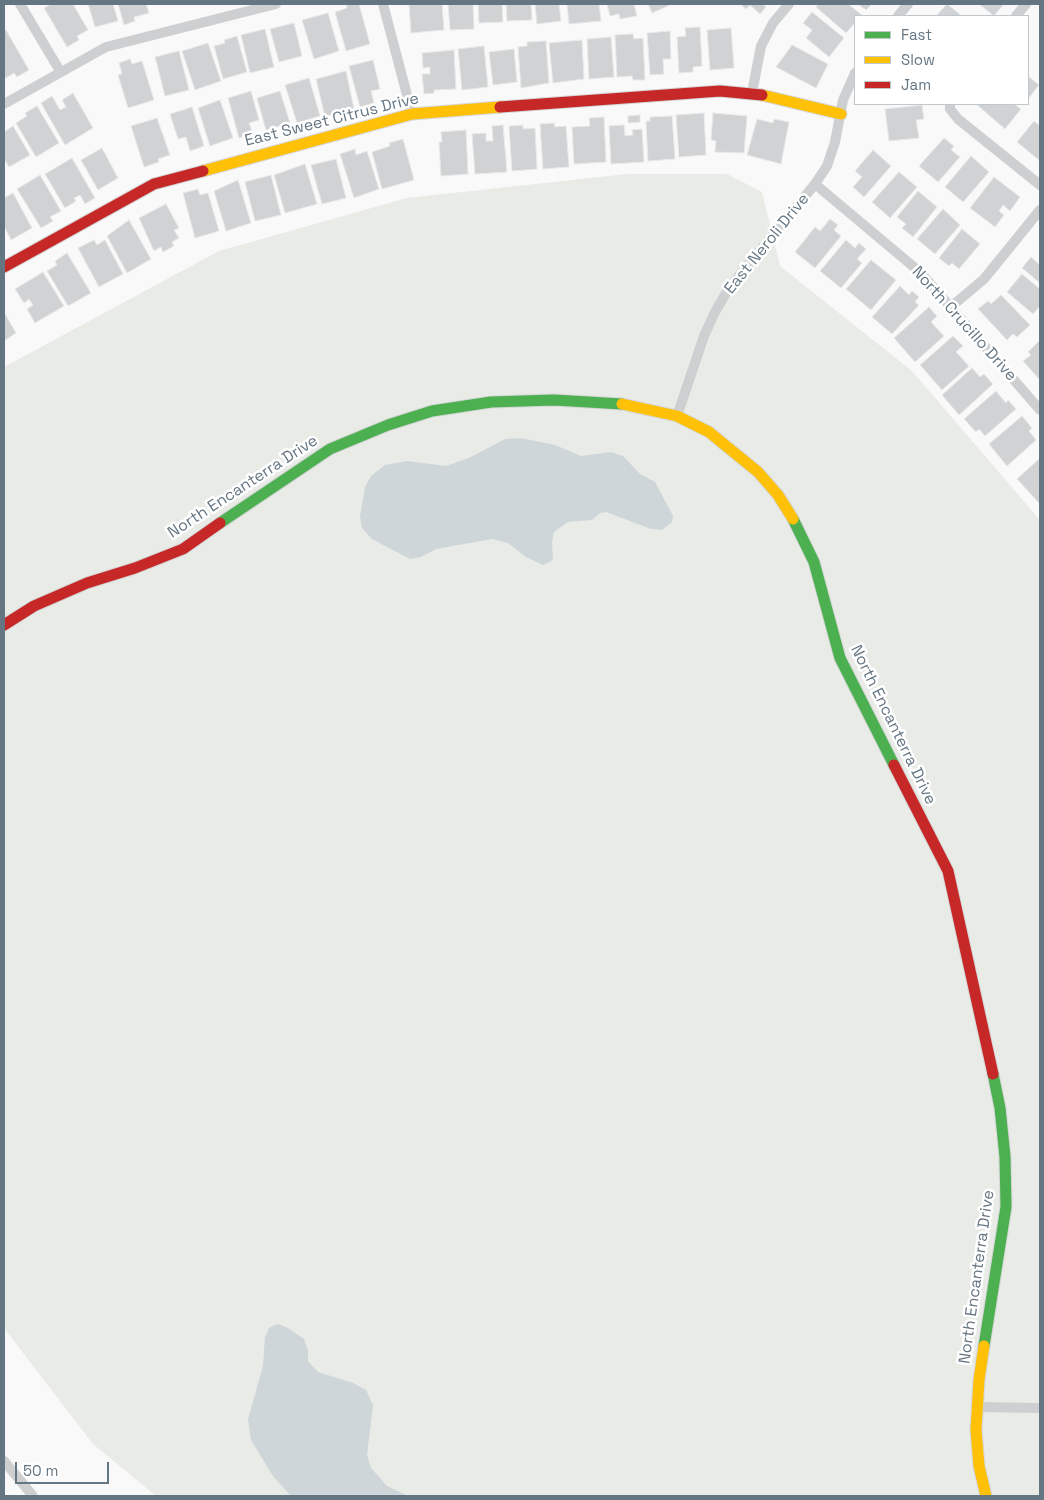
<!DOCTYPE html>
<html>
<head>
<meta charset="utf-8">
<style>
	body { margin:0 }
	#map { position:relative; width:1044px; height:1500px; overflow:hidden; background:#f9f9f9; font-family:"Space Grotesk",sans-serif }
	canvas { display:block }
	.frame { position:absolute; inset:0; border:5px solid #657683; pointer-events:none }
	.legend { position:absolute; left:854px; top:15px; width:175px; height:90px; box-sizing:border-box; background:#fff; border:1px solid #c1c8cd; margin:0; padding:6px 9px; list-style:none; font-size:15px; color:#657683 }
	.legend li { display:flex; align-items:center; gap:10px; height:25px }
	.legend b { width:25px; border:1px solid #c1c8cd }
	.scale { position:absolute; left:15px; top:1462px; width:94px; height:22px; box-sizing:border-box; border:2px solid #657683; border-top:0; padding-left:6px; font-size:15px; line-height:18px; white-space:nowrap; color:#657683; -webkit-text-stroke:4px #fff; paint-order:stroke }
</style>
</head>
<body>
<div id="map">
<canvas width="1044" height="1500"></canvas>
<div class="frame"></div>
<ul class="legend">
<li><b style="height:6px;background:#4caf50"></b>Fast</li>
<li><b style="height:6px;background:#ffc107"></b>Slow</li>
<li><b style="height:6px;background:#c62828"></b>Jam</li>
</ul>
<div class="scale">50 m</div>
</div>
<script>
const ctx = document.querySelector('canvas').getContext('2d');
ctx.lineJoin = 'round';
function fill(path, color) { ctx.fillStyle = color; ctx.fill(path, 'evenodd'); }
const toPath = rows => new Path2D(rows.map(r => 'M' + r).join(''));
function strokePath(path, color, width, dash) { ctx.strokeStyle = color; ctx.lineWidth = width; ctx.lineCap = dash ? 'butt' : 'round'; ctx.setLineDash(dash || []); ctx.stroke(path); }
function write(font, color, halo, rows, align = 'center') {
  ctx.font = font + ' "Space Grotesk",sans-serif'; ctx.lineWidth = 5; ctx.setLineDash([]); ctx.textBaseline = 'middle'; ctx.strokeStyle = halo; ctx.fillStyle = color; for (const [text, x, y, turn = 0] of rows) {
    ctx.save(); ctx.translate(x, y); ctx.rotate((+turn || 0) * Math.PI / 180); ctx.textAlign = isNaN(turn) ? turn : align; if (halo) ctx.strokeText(text, 0, 0); ctx.fillText(text, 0, 0); ctx.restore();
  }
}
fill(toPath([
	[627,174,727,174,762,192,780,266,912,371,1040,520,1040,1496,156,1496,93,1444,4,1328,4,367,219,251,407,198]
]), '#e8ebe6');
fill(toPath([
	[521,438,555,445,581,456,611,452,623,456,640,474,655,482,673,516,672,522,662,530,651,529,606,512,600,513,592,520,568,522,554,532,552,542,553,559,550,562,543,565,526,557,508,543,492,539,436,549,421,557,410,559,372,539,362,528,360,517,365,487,371,476,385,465,407,461,446,466,469,458,505,439],
	[278,1324,288,1328,304,1339,308,1350,308,1361,318,1372,353,1383,366,1390,373,1405,367,1455,371,1468,387,1486,408,1496,291,1496,273,1476,251,1440,248,1419,263,1366,265,1337,269,1328]
]), '#ced6d9');
const building = toPath([
	[51,4,73,4,88,30,77,36,79,40,67,47,44,8,51,4],
	[88,4,113,4,118,21,95,27,88,4],
	[118,4,146,4,149,13,134,17,135,21,124,25,118,4],
	[346,4,359,4,370,44,346,51,335,12,347,8,346,4],
	[409,4,442,4,444,30,411,33,409,4],
	[448,4,473,4,474,29,450,30,448,4],
	[478,4,502,4,503,22,479,23,478,4],
	[506,4,531,4,532,20,507,21,506,4],
	[535,4,559,4,561,21,537,24,535,4],
	[567,4,599,4,601,21,569,24,567,4],
	[607,4,634,4,637,16,620,19,619,14,610,16,607,4],
	[648,4,670,4,670,5,652,13,648,4],
	[740,4,762,4,766,7,760,14,750,5,746,9,740,4],
	[818,4,848,4,862,15,855,16,855,23,846,33,816,7,818,4],
	[858,4,872,4,866,10,858,4],
	[947,4,962,16,936,16,947,4],
	[979,4,1001,4,1003,5,994,16,979,4],
	[812,12,844,38,829,57,806,38,812,30,803,23,812,12],
	[328,13,339,51,314,59,302,20,328,13],
	[294,23,302,56,279,62,270,29,294,23],
	[700,27,702,66,693,67,693,72,679,73,677,37,686,36,685,28,700,27],
	[731,28,734,68,710,70,707,30,731,28],
	[265,29,274,67,250,73,241,35,265,29],
	[6,30,29,70,17,77,14,73,4,79,4,31,6,30],
	[670,31,671,59,663,59,664,74,650,75,647,33,670,31],
	[633,34,634,39,643,38,645,80,633,80,632,76,617,77,615,35,633,34],
	[237,36,247,72,223,79,214,46,225,43,224,40,237,36],
	[611,37,614,77,589,79,587,39,611,37],
	[582,40,584,79,553,83,549,43,582,40],
	[546,41,549,83,521,88,518,47,527,46,527,42,546,41],
	[208,43,221,81,195,90,182,51,208,43],
	[792,45,828,64,816,88,776,67,792,45],
	[484,46,488,87,462,90,458,49,484,46],
	[514,49,517,82,493,85,489,52,514,49],
	[454,50,456,89,434,90,434,93,424,94,422,74,430,74,430,67,423,68,422,53,454,50],
	[179,51,189,90,165,96,155,57,179,51],
	[130,59,132,64,142,61,154,100,128,108,118,75,122,74,119,63,130,59],
	[373,60,380,89,371,91,374,103,360,107,349,66,373,60],
	[346,71,354,109,325,117,316,79,346,71],
	[1028,76,1039,85,1028,99,1028,76],
	[309,78,320,116,297,123,285,85,309,78],
	[251,91,259,120,249,123,253,134,239,138,228,98,251,91],
	[280,91,290,123,266,130,257,98,280,91],
	[73,93,93,128,65,145,41,103,52,96,60,110,66,107,62,100,73,93],
	[220,100,233,138,210,146,198,108,220,100],
	[976,104,1014,104,1021,109,1005,129,976,104],
	[922,105,924,119,916,120,919,138,889,141,885,109,922,105],
	[37,106,59,143,36,157,16,123,27,116,25,113,37,106],
	[192,107,204,146,190,151,186,137,178,139,170,114,192,107],
	[704,113,706,155,679,157,676,115,704,113],
	[713,113,747,116,744,153,715,152,716,141,711,140,713,113],
	[640,115,640,122,628,123,628,116,640,115],
	[672,116,675,159,648,161,646,121,650,121,650,117,672,116],
	[604,117,606,162,574,164,572,127,590,126,589,118,604,117],
	[157,118,170,155,158,159,159,162,144,167,131,126,157,118],
	[757,119,773,123,774,119,789,122,781,164,747,155,757,119],
	[1034,121,1040,126,1040,161,1017,142,1034,121],
	[554,123,555,127,566,126,569,167,543,169,540,124,554,123],
	[503,125,507,172,475,174,472,134,486,133,486,141,493,141,492,126,503,125],
	[523,125,523,129,535,128,537,169,512,171,509,126,523,125],
	[624,125,625,136,633,135,632,130,642,129,644,162,611,164,609,126,624,125],
	[13,126,30,155,9,167,4,159,4,132,13,126],
	[466,130,468,174,441,176,439,142,442,142,441,132,466,130],
	[944,138,954,146,951,150,960,157,938,182,919,166,944,138],
	[403,139,414,180,382,189,372,152,390,146,389,143,403,139],
	[102,148,118,178,98,190,81,160,102,148],
	[355,149,356,155,367,151,379,189,354,198,340,154,355,149],
	[873,150,891,166,864,197,853,187,862,177,855,171,873,150],
	[971,156,989,172,963,202,945,187,971,156],
	[72,158,95,198,85,204,80,195,74,198,76,201,65,208,45,174,72,158],
	[336,159,346,198,322,204,311,165,336,159],
	[305,164,317,204,285,213,274,175,305,164],
	[899,172,917,187,890,218,872,202,899,172],
	[40,175,61,211,50,217,53,221,41,228,17,189,40,175],
	[271,175,281,215,255,221,245,182,271,175],
	[994,177,1020,197,1010,211,1003,205,999,211,1004,215,995,227,970,208,994,177],
	[238,180,251,223,226,231,214,191,238,180],
	[198,189,200,195,208,193,219,231,195,238,183,193,198,189],
	[918,191,937,207,913,237,902,228,906,224,897,217,918,191],
	[13,193,32,228,11,240,4,226,4,198,13,193],
	[166,204,179,228,174,230,179,238,172,242,174,246,163,252,161,247,154,251,139,218,166,204],
	[943,209,960,225,935,254,917,239,943,209],
	[830,219,838,225,834,230,841,236,815,268,795,252,815,227,820,231,830,219],
	[129,220,151,259,127,273,107,236,129,220],
	[962,229,980,244,959,269,952,263,949,266,939,258,962,229],
	[94,240,97,245,105,240,123,274,99,287,78,248,94,240],
	[846,240,855,248,859,243,866,249,857,259,862,263,841,288,820,271,846,240],
	[67,253,91,293,68,306,47,271,57,265,55,261,67,253],
	[1031,257,1040,265,1040,283,1022,268,1031,257],
	[871,260,896,280,871,310,846,289,871,260],
	[43,272,64,306,35,323,27,309,33,305,29,299,24,303,15,289,43,272],
	[1022,274,1040,289,1040,306,1033,314,1007,292,1022,274],
	[900,286,909,295,912,291,919,297,915,302,919,305,892,334,872,317,900,286],
	[1001,295,1030,325,1017,337,1013,334,1007,340,978,309,988,301,991,304,1001,295],
	[929,307,937,316,931,322,944,336,915,362,894,338,929,307],
	[4,312,16,333,4,341,4,312],
	[953,336,963,346,956,352,969,366,942,390,920,365,953,336],
	[1040,340,1040,380,1023,361,1031,355,1028,352,1040,340],
	[972,368,980,377,984,374,993,384,959,415,942,395,972,368],
	[996,391,1006,403,1008,400,1016,409,985,436,979,429,976,432,964,419,996,391],
	[1022,416,1032,428,1029,431,1036,440,1007,466,989,444,1022,416],
	[1040,458,1040,501,1039,503,1017,479,1040,458]
]);
fill(building, '#d0d2d3');
strokePath(building, '#e8e8e8', 1);
const fast = toPath([
	[793,519,814,562,840,658,894,765],
	[220,523,330,449,388,425,432,411,491,402,554,400,622,404],
	[984,1346,1006,1207,1005,1157,1000,1108,993,1074]
]);
const slow = toPath([
	[762,95,841,114],
	[203,171,412,114,500,107],
	[622,404,677,416,709,432,758,472,778,495,793,519],
	[984,1346,979,1380,976,1430,979,1466,986,1496]
]);
const jam = toPath([
	[500,107,720,91,762,95],
	[4,267,154,184,203,171],
	[4,625,34,606,87,583,135,568,183,549,220,523],
	[894,765,948,871,993,1074]
]);
strokePath(fast, '#d5d6d7', 13);
strokePath(slow, '#d5d6d7', 13);
strokePath(jam, '#d5d6d7', 13);
strokePath(toPath([
	[20,4,60,71],
	[383,4,412,114],
	[898,16,908,4],
	[1016,16,1026,4],
	[752,93,761,46,773,23,789,4],
	[4,104,106,47,276,4],
	[950,104,950,109,958,119,1040,185],
	[815,184,921,273,1040,410],
	[952,306,984,279,1040,210],
	[677,416,704,336,715,312,729,288,815,184,827,166,835,142,843,100,855,73],
	[977,1407,1040,1408],
	[4,1461,33,1496]
]), '#cecfd0', 10);
strokePath(fast, '#4caf50', 11);
strokePath(slow, '#ffc107', 11);
strokePath(jam, '#c62828', 11);
write('16px', '#657683', '#fff', [
	["East Sweet Citrus Drive",332,120,-14],
	["East Neroli Drive",767,244,-51],
	["North Crucillo Drive",964,324,48],
	["North Encanterra Drive",243,487,-33],
	["North Encanterra Drive",893,725,64],
	["North Encanterra Drive",977,1277,-82]
]);
</script>
</body>
</html>
